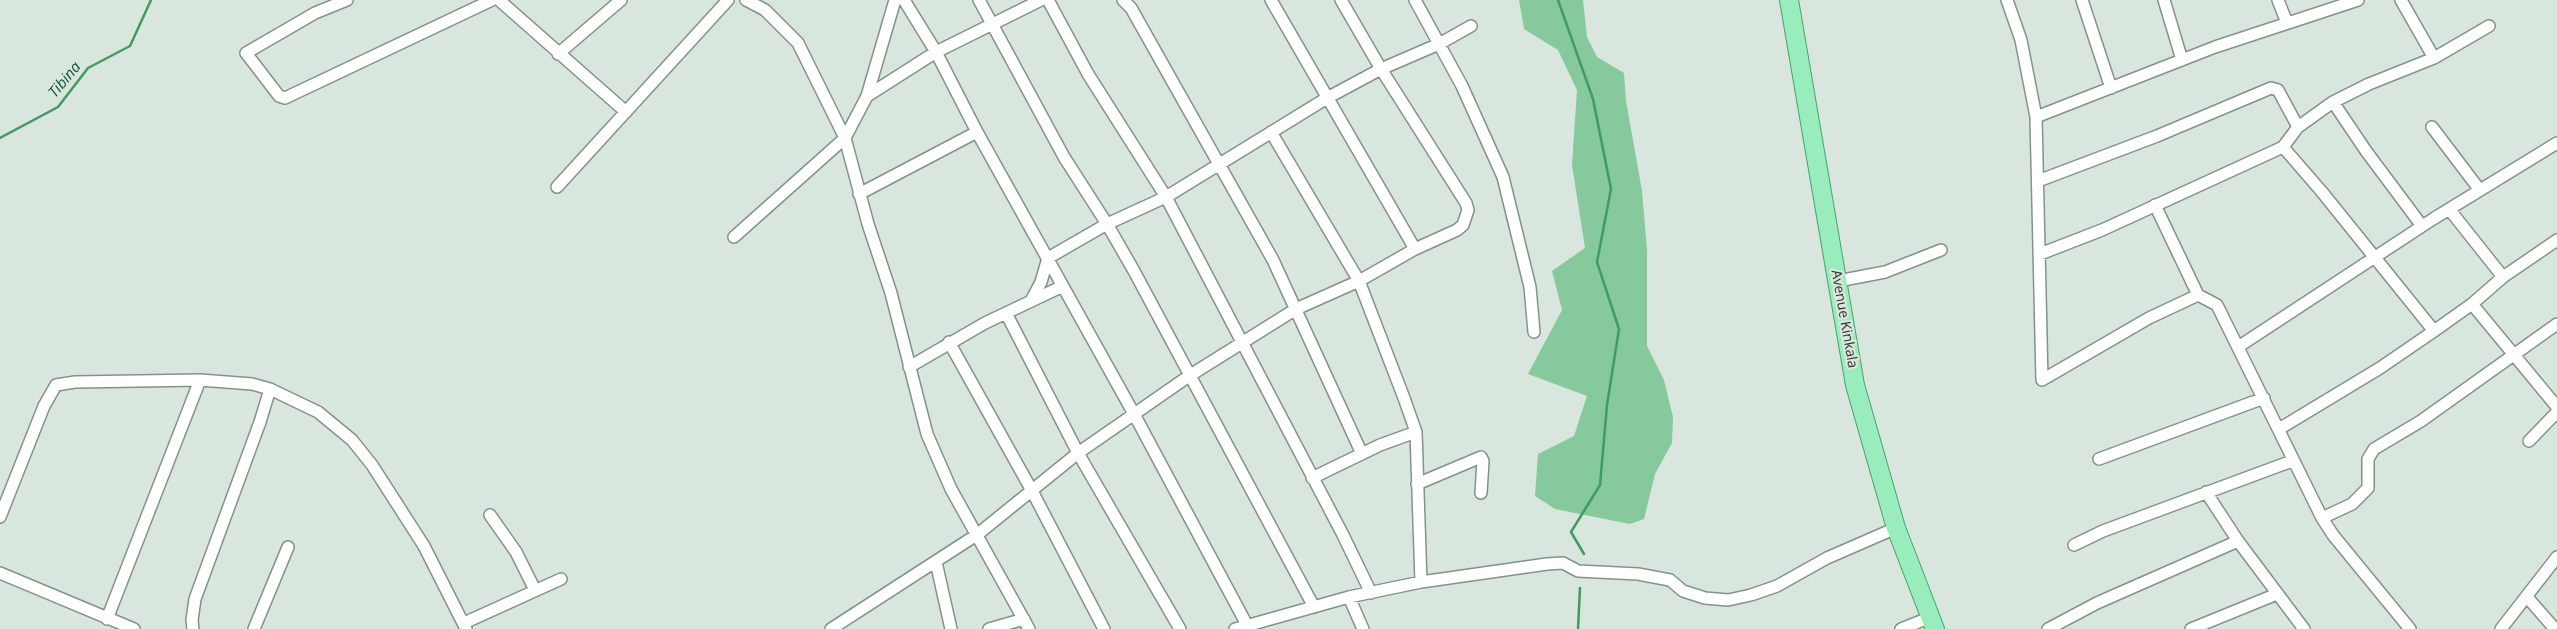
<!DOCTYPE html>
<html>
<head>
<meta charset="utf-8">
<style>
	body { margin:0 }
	canvas { display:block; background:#d9e6dd }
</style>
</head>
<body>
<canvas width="2557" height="629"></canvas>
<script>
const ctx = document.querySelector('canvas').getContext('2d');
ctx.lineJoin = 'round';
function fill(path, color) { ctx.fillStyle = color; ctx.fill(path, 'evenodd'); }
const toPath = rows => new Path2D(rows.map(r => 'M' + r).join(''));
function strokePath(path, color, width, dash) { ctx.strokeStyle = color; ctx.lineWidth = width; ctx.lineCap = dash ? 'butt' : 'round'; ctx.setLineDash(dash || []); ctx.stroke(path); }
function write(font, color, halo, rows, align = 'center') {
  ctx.font = font + ' "Open Sans",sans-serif'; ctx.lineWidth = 4.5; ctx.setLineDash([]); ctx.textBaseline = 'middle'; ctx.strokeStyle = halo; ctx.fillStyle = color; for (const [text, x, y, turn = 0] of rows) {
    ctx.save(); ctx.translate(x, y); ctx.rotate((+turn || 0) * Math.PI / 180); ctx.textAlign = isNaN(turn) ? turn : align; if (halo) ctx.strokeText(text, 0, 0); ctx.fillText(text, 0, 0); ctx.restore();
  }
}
fill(toPath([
	[1519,0,1583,0,1587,37,1597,57,1624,73,1626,101,1642,191,1647,250,1647,346,1664,380,1673,417,1672,443,1655,474,1644,519,1630,524,1555,509,1535,496,1538,454,1574,436,1587,396,1528,374,1562,310,1552,271,1585,248,1572,165,1577,90,1558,50,1524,29]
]), '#85c99c');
strokePath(toPath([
	[1558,0,1593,99,1611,189,1597,262,1619,329,1607,405,1600,485,1571,532,1584,554],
	[0,138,58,107,88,68,130,46,151,0],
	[1578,629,1580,588]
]), '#429a65', 2.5);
const minor = toPath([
	[347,0,315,13,246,53,279,96,285,98,492,0],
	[499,0,626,112],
	[746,0,765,10,798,43,845,138,868,224,891,293,927,434,951,489,1029,629],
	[904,0,936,52,977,132,1134,414,1247,625],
	[979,0,1064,157,1107,224,1134,271,1314,607],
	[1048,0,1088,74,1166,197,1343,535,1371,593],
	[1123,0,1131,8,1144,31,1273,260,1362,454],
	[1271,0,1415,249],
	[1415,0,1462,86,1503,177,1530,287,1534,332],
	[2007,0,2021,40,2036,117,2042,380,2149,318,2198,295],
	[2082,0,2111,88],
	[2164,0,2182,60],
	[2278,0,2287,23],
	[2401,0,2434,58],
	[558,54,621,0],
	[867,96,936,52,1041,0],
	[2333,102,2366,151,2422,226],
	[2036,117,2215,47,2358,0],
	[2432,127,2479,189],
	[1271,132,1359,281,1404,398,1416,432,1421,582],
	[2283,147,2322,192,2434,331,2472,304,2557,407],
	[2038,181,2157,136,2271,88,2278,90,2298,127],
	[557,187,728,0],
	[859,194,977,132],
	[2155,205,2198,295,2217,305,2322,518,2333,535,2410,629],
	[2449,209,2503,277],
	[734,237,845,138,867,96,895,0],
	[2040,254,2102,230,2283,147,2298,127,2333,102,2369,84,2434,58,2489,26],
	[1838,281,1885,272,1941,250],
	[1032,299,1041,282,1048,258,1107,224,1166,197,1327,98,1381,69,1439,44,1471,26],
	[2472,304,2503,277,2557,240],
	[1006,313,1078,453,1180,629],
	[949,342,1031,489,1104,629],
	[2238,347,2433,219,2557,143],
	[909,367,985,323,1063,286],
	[2279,429,2380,368,2434,331],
	[2529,441,2557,412],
	[2099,459,2264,398],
	[1312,478,1380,445,1416,432],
	[1417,484,1481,457,1483,461,1481,493],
	[490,515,516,552,535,590],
	[0,517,44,406,56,385,75,382,200,380,252,384,270,389,318,412,352,440,372,465,424,546,466,629],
	[2322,518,2352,504,2368,488,2368,459,2374,449,2421,421,2557,324],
	[2238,541,2304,629],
	[2074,545,2103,531,2292,461],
	[936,562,951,629],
	[0,573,134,629],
	[1349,597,1363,629],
	[2527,597,2555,629],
	[107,619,200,380],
	[464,623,561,579],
	[193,629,192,620,195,599,260,422,270,389],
	[254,629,288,547],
	[831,629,978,534,1078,453,1189,376,1296,309,1359,281,1415,249,1457,230,1463,225,1468,210,1466,203,1381,69,1341,0],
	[989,629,1024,619],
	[1235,629,1349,597,1421,582,1547,564,1563,563,1578,571,1638,574,1670,580,1683,591,1705,598,1728,600,1751,595,1777,586,1827,558,1896,528],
	[1901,629,1931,617],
	[2048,629,2097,603,2238,541,2206,492],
	[2191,629,2277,594],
	[2501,629,2557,557]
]);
const primary = toPath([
	[1789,0,1855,385,1896,528,1935,629]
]);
strokePath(minor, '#869289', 14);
strokePath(primary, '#47a36e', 20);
strokePath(minor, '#fff', 11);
strokePath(primary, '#99ecbc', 18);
write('14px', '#2e3330', '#d9e6dd', [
	["Avenue Kinkala",1844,319,80]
]);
write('italic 15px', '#155632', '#d9e6dd', [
	["Tibina",65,80,-50]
]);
</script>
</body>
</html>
